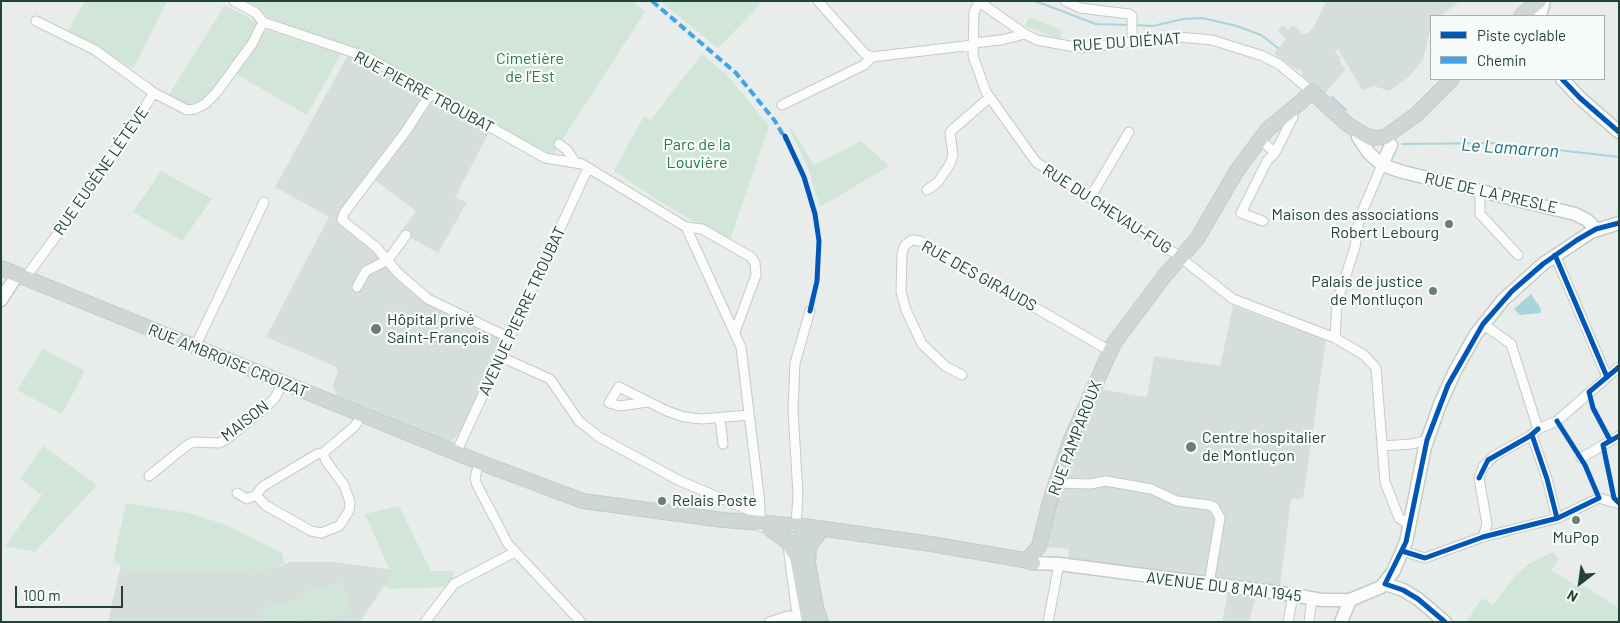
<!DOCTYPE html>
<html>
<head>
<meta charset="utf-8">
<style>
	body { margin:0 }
	#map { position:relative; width:1620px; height:623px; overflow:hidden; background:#e8edeb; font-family:Barlow,sans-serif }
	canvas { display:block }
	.frame { position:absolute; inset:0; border:2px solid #24423a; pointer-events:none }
	.legend { position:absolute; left:1430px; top:15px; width:175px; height:65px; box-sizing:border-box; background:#f7fbf9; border:1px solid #a3b1ad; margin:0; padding:6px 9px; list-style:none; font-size:15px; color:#24423a }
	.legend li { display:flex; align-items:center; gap:10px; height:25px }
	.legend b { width:25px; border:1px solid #a3b1ad }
	.north { position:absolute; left:1555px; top:558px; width:50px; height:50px; -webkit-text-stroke:4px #f7fbf9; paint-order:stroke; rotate:210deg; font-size:14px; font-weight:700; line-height:20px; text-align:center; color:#24423a }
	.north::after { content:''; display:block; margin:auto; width:18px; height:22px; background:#24423a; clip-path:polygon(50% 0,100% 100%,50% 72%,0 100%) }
	.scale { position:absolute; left:15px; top:586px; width:108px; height:22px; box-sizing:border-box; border:2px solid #24423a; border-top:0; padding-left:6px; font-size:15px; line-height:18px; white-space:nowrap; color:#24423a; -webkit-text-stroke:4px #f7fbf9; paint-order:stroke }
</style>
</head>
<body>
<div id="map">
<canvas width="1620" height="623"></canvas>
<div class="frame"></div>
<ul class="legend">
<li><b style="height:6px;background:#0057b8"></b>Piste cyclable</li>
<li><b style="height:6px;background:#3ea4ec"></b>Chemin</li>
</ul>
<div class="north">N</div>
<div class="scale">100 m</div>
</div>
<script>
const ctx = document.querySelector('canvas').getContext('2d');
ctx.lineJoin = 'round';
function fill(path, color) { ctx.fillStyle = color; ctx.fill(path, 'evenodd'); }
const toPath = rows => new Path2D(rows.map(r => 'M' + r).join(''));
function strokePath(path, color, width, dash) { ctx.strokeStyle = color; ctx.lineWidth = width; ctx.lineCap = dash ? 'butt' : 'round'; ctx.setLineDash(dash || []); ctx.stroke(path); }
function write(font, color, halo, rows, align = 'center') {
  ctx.font = font + ' Barlow,sans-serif'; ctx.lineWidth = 4.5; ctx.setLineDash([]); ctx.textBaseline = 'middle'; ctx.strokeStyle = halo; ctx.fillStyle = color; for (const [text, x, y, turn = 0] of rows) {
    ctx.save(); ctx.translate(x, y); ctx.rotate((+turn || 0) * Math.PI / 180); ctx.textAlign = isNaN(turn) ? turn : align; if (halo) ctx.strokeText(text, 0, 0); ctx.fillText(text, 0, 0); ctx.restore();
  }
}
fill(toPath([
	[1326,1,1460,1,1440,16,1431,16,1431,26,1423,60,1408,78,1389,91,1374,86,1362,90,1338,49,1335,52,1341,58,1339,61,1346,69,1324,95,1303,76,1301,70,1297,70,1274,54,1286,39,1278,31,1280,28,1283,25,1288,30,1293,25,1303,34,1308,33,1314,27],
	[348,55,368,61,490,130,455,198,467,202,438,253,400,232,416,211,374,179,339,224,362,240,400,277,504,339,479,395,458,435,449,442,336,395,333,385,338,371,336,367,266,337,329,217,275,187],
	[1233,306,1326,340,1303,498,1291,499,1280,587,1068,558,1069,549,1047,547,1054,506,1076,440,1099,389,1147,397,1154,356,1220,366],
	[291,562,333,562,395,570,360,622,108,622,120,569,216,571,273,568],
	[1228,592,1256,595,1249,622,1222,622]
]), '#d6dedb');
fill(toPath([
	[85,1,167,1,133,69,68,30],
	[241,1,633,1,645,12,551,157,368,54,274,23,263,13],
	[660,1,759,1,760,5,718,48],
	[225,5,258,23,257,31,229,71,209,94,199,104,191,106,182,104,168,96],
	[1029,17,1062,30,1059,39,1025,26],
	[267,30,341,54,307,115,236,74,264,32],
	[702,54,727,75,769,126,729,243,656,199,614,171,644,116,651,120],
	[791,128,814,165,861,141,889,166,820,207,808,168,789,129],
	[161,171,212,199,182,241,133,212],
	[43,349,85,371,62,414,17,390],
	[43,446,97,485,35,552,5,546,42,495,20,479],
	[126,503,189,513,224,524,282,553,284,563,273,568,216,571,120,569,121,565,113,562],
	[399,506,431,571,454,571,453,579,444,587,389,589,385,586,395,570,389,569,365,514],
	[1553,552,1559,559,1551,570,1581,589,1584,586,1619,608,1618,622,1466,622,1482,598,1493,605,1514,577,1529,564],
	[343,582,351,613,317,622,309,622,308,618,294,622,265,622,262,608,303,598,302,592]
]), '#d1e6d8');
fill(toPath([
	[1531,294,1541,309,1541,313,1520,315,1514,309]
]), '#a9d4db');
strokePath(toPath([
	[1035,1,1096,24,1128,25],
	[1135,25,1153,26,1183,19,1202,18,1237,26,1261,35,1278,48],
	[1332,97,1346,110],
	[1402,144,1497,143,1619,157]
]), '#a9d4db', 2);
const street = toPath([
	[234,1,256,13,263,22,367,57,545,158,582,164,686,227,741,347,759,495,761,527],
	[818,1,865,54,872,57,973,45],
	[978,1,1025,34],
	[1065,1,1080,8,1129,14,1132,16,1132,41],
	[979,2,974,12,973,56,986,92,1036,162,1176,254,1233,299,1335,338,1364,355,1376,368,1385,482,1399,518,1410,525],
	[36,21,95,50,154,93],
	[973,43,1001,40,1025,34,1037,40,1080,48,1178,37,1212,40,1263,56,1280,65,1311,91],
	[431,93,406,131,344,213,342,220,376,247,398,273,428,299,510,338],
	[782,105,864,65,872,57],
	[1260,139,1275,153,1293,117],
	[559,144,567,150,575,162],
	[927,190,938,182,950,164,953,155,950,133,952,130,989,98],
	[1480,191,1480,214,1518,255],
	[1090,198,1129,132],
	[1263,221,1241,213,1267,161,1275,153],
	[686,227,702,229,751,257,755,263,756,275,735,332],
	[1555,255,1607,377],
	[25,278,71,216,154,93,187,110,195,109,205,104,216,93,252,44,263,22],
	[357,287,366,271,388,260,406,235],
	[1483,324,1511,344,1538,429,1557,421,1619,367],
	[1335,338,1337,303,1355,247,1359,219,1382,165],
	[195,347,264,202],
	[501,357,550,379,579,421,599,437,680,481,756,513],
	[962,375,945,366,922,344,906,310,901,292,902,253,905,245,912,240,920,241,1110,351],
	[647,402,620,406,609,403,619,387,667,411,684,417,702,419,749,415],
	[720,418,723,444],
	[1532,435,1547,479,1557,518],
	[1382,446,1412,444,1427,440],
	[323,453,326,461,344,485,350,502,349,511,339,526,321,533,311,531,265,505,256,495,262,487,317,454,323,453,355,426,362,415],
	[456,453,588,168],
	[1581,458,1619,436],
	[479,462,475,478,477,485,508,544,581,622],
	[149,476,186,446,193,442,219,443,227,439,266,407,275,398,283,382],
	[1056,483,1090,484,1106,481,1151,489,1177,501,1209,505,1214,507,1220,518,1209,584],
	[237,493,247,499,256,495],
	[796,525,798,495,793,410,795,363,810,311],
	[1483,537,1487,524,1479,478,1483,467,1494,456,1530,436,1538,429],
	[788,546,796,608,801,622],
	[1402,551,1425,558,1483,537,1558,518,1599,498,1619,504],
	[425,622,454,584,515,552],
	[769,622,788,616,798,617],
	[1048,622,1059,564],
	[1288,622,1293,595],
	[1309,622,1312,598]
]);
const secondary = toPath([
	[1540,16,1544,1],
	[1562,79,1580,98,1619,132],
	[1358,137,1369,153,1382,165,1403,172,1575,214,1587,220,1596,229],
	[1382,165,1391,145],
	[1,300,17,275],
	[1033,563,1059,564,1281,593,1322,600,1350,600,1381,587,1393,572,1406,542,1425,447,1440,404,1455,371,1476,334,1503,300,1543,264,1591,232,1619,223],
	[1385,584,1403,590,1418,599,1445,622],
	[1341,622,1350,600]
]);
const primary = toPath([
	[1521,16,1539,1],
	[1,268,479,462,583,501,723,520,804,526,931,544,1024,560,1033,563],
	[770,529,787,541,797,557,809,622],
	[818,535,809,547,808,563,816,607,821,622],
	[797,557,801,537,811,531,820,532],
	[1024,560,1031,556,1039,546,1050,501,1070,441,1114,343,1166,274,1197,239,1236,172,1267,130,1302,101,1311,91,1347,124,1360,132,1371,138,1385,137,1417,114,1452,79]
]);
strokePath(street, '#c5cac8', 11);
strokePath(secondary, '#c3cbc8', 15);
strokePath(primary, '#c3ccc9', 16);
strokePath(street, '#fcfcfc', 9);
strokePath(secondary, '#fcfcfc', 12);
strokePath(primary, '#cfd7d5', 14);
strokePath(toPath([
	[652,1,736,73,775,121,786,140]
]), '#3ea4ec', 4, [8, 4]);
strokePath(toPath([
	[1562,79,1580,98,1619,132],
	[785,136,804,177,815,214,819,241,817,281,810,311],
	[1555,255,1607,377],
	[1532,435,1547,479,1557,518],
	[1619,436,1603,445,1614,498,1619,503],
	[1610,440,1593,408,1589,392,1619,367],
	[1479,478,1488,460,1530,436,1538,429],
	[1402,551,1425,558,1483,537,1558,518,1599,498,1585,465,1557,421],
	[1445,622,1418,599,1403,590,1385,584,1406,542,1427,440,1448,385,1483,324,1512,291,1543,264,1577,240,1596,229,1619,223]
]), '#0057b8', 5);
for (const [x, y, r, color] of [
	[1449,224,5,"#697e78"],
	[1433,291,5,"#697e78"],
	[376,329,6,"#697e78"],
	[1191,447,6,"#697e78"],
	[662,501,5,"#697e78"],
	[1576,520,5,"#697e78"]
]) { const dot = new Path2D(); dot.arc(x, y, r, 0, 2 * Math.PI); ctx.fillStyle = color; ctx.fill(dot); strokePath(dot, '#f7fbf9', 2); }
write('16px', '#24423a', '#f7fbf9', [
	["RUE DU DIÉNAT",1127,42,-4],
	["RUE PIERRE TROUBAT",424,92,28],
	["RUE EUGÈNE LÉTÈVE",101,171,-55],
	["RUE DE LA PRESLE",1491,193,13],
	["RUE DU CHEVAU-FUG",1107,209,33],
	["RUE DES GIRAUDS",979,276,29],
	["AVENUE PIERRE TROUBAT",522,311,-65],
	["RUE AMBROISE CROIZAT",228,361,22],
	["MAISON",245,421,-38],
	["RUE PAMPAROUX",1075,438,-69],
	["AVENUE DU 8 MAI 1945",1224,587,7]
]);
write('16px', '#2d7a4b', '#f7fbf9', [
	["Cimetière",530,59],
	["de l’Est",530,77],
	["Parc de la",697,145],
	["Louvière",697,163]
]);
write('16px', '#24423a', '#f7fbf9', [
	["Maison des associations",1439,215,"right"],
	["Robert Lebourg",1439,233,"right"],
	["Palais de justice",1423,282,"right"],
	["de Montluçon",1423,300,"right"],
	["Hôpital privé",387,320],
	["Saint-François",387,338],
	["Centre hospitalier",1202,438],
	["de Montluçon",1202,456],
	["Relais Poste",672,501],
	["MuPop",1576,538,"center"]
], 'left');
write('italic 18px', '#1c6f80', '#f7fbf9', [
	["Le Lamarron",1510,148,4]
]);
</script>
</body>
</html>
